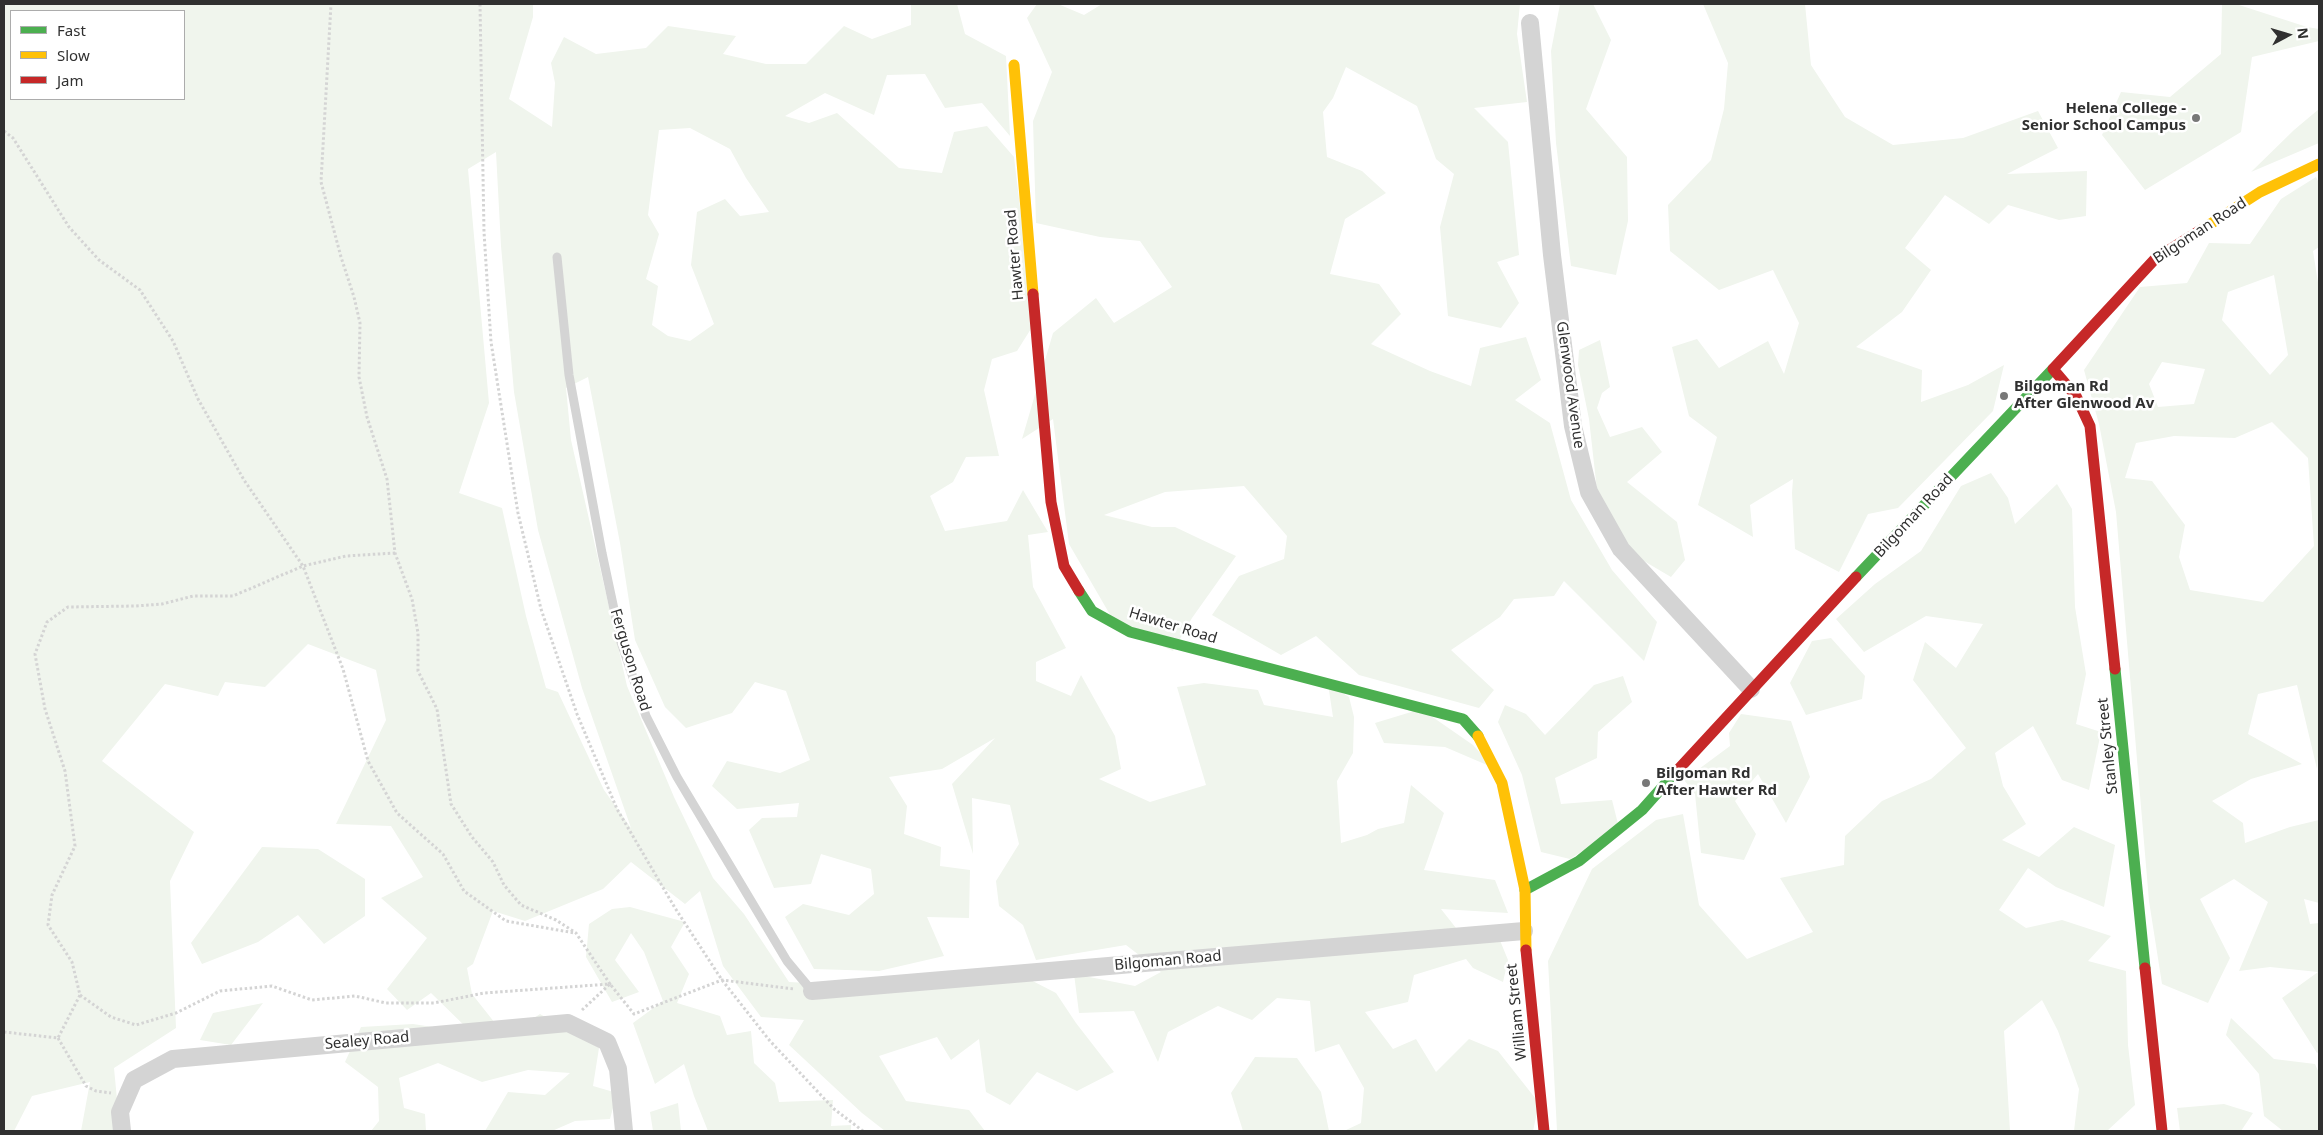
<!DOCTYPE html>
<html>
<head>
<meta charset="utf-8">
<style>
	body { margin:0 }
	#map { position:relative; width:2323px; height:1135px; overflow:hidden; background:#fff; font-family:"Noto Sans",sans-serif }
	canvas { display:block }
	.frame { position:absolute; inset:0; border:5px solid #303030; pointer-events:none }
	.legend { position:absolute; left:10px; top:10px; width:175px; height:90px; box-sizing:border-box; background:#fff; border:1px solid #acacac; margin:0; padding:6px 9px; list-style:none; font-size:15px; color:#303030 }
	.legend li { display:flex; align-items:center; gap:10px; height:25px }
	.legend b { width:25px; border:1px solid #acacac }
	.north { position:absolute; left:2263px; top:10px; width:50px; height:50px; -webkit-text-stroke:4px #fff; paint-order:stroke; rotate:84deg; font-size:14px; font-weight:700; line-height:20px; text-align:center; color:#303030 }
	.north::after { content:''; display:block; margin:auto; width:18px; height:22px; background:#303030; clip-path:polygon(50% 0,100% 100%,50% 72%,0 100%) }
</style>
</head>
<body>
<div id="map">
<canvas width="2323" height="1135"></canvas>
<div class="frame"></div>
<ul class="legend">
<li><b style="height:6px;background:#4caf50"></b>Fast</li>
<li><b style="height:6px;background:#ffc107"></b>Slow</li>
<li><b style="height:6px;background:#c62828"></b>Jam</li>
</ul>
<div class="north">N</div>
</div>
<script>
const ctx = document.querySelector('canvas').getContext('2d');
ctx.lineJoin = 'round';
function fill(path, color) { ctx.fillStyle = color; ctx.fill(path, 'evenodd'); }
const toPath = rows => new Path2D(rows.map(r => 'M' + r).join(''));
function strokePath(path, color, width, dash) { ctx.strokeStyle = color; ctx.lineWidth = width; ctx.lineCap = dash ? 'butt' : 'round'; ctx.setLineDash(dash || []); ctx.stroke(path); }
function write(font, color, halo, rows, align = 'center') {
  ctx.font = font + ' "Noto Sans",sans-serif'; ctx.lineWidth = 5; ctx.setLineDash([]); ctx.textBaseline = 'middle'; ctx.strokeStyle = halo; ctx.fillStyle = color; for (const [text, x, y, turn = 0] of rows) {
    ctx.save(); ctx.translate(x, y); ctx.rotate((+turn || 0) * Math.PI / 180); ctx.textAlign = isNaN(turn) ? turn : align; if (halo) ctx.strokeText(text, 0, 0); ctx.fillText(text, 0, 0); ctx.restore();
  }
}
fill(toPath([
	[4,4,533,4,533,17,509,99,552,127,555,83,551,63,564,37,596,54,646,48,668,26,736,36,723,54,766,64,806,64,844,26,872,39,911,25,911,4,957,4,965,34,1006,56,1010,136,982,103,945,108,925,74,887,75,874,115,825,93,785,116,809,123,837,113,899,168,942,173,954,132,987,126,1014,157,1034,324,1017,351,992,359,984,390,999,456,966,457,953,482,930,496,945,531,1007,521,1023,490,1048,532,1028,535,1033,587,1066,648,1036,662,1036,681,1071,696,1081,675,1115,736,1121,769,1099,779,1150,802,1206,785,1177,687,1204,683,1258,690,1264,705,1333,717,1328,684,1349,697,1354,717,1353,753,1337,781,1341,843,1367,835,1378,829,1404,823,1411,785,1444,813,1424,870,1495,880,1508,913,1441,909,1456,928,1499,938,1508,960,1503,982,1473,968,1466,959,1414,975,1408,1002,1365,1012,1393,1049,1416,1039,1436,1072,1469,1039,1498,1051,1539,1103,1533,1131,1344,1131,1361,1123,1364,1088,1339,1044,1315,1052,1310,1001,1277,998,1252,1020,1218,1006,1168,1032,1158,1062,1134,1011,1079,1013,1074,974,1135,986,1161,972,1126,945,1036,960,1023,925,999,906,996,881,1019,844,1010,805,972,798,973,854,952,784,995,738,942,769,889,777,907,806,904,834,941,847,940,866,970,870,969,918,927,917,944,956,879,971,814,969,785,917,803,904,849,915,874,894,871,869,821,854,811,884,774,888,749,830,762,818,797,817,799,803,737,809,712,786,727,761,780,773,810,760,786,691,755,682,732,713,686,728,665,707,635,640,620,543,588,377,566,388,571,440,627,686,674,797,713,878,744,914,789,982,829,984,1017,973,1056,993,1076,1023,1114,1072,1077,1091,1037,1072,1010,1105,986,1092,979,1039,951,1060,937,1037,879,1056,906,1101,969,1110,985,1131,885,1131,862,1113,789,1045,804,1020,761,1017,723,966,700,891,685,904,631,862,603,889,525,921,493,911,473,964,467,968,472,994,506,1037,540,1014,599,1048,593,1086,617,1093,610,1119,575,1121,552,1131,485,1131,508,1092,545,1095,570,1073,528,1070,482,1082,438,1063,399,1078,404,1108,425,1114,426,1131,371,1131,379,1121,378,1087,345,1062,361,1027,413,1024,472,1033,431,993,407,1010,387,989,427,938,381,898,423,877,391,826,336,824,386,720,376,670,308,644,265,687,225,682,218,696,165,684,102,761,194,832,170,881,176,1028,114,1068,120,1131,81,1131,90,1082,32,1096,14,1131,4,1131],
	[11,11,184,11,184,99,11,99],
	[690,128,730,149,746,178,769,212,740,216,725,199,697,212,691,265,714,324,690,341,668,336,652,325,658,286,646,279,659,234,648,215,659,130],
	[496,152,501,246,514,392,538,530,582,688,631,828,604,790,558,692,546,688,526,616,502,508,459,493,489,403,468,169],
	[1037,4,1058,4,1084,15,1102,4,1520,4,1517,34,1527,102,1474,108,1508,142,1519,255,1497,262,1519,303,1501,328,1448,316,1440,227,1454,174,1436,159,1417,106,1346,67,1333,98,1323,112,1327,157,1362,171,1386,193,1345,219,1330,274,1379,284,1401,314,1371,344,1430,371,1471,386,1480,348,1526,337,1541,380,1515,400,1550,423,1571,500,1612,570,1657,622,1644,661,1564,581,1554,596,1514,599,1500,617,1451,650,1494,690,1479,708,1359,675,1316,636,1281,655,1212,615,1239,576,1284,559,1287,536,1244,486,1165,492,1104,515,1152,527,1175,527,1236,556,1192,618,1173,651,1116,625,1069,544,1053,419,1022,439,1053,333,1096,298,1114,323,1172,287,1140,241,1100,237,1036,223,1033,121,1052,72,1027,18],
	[1560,4,1593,4,1611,40,1586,109,1627,157,1628,221,1616,275,1571,266,1556,143,1551,51],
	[1703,4,1805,4,1811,65,1845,117,1893,145,1963,138,2038,111,2058,148,2007,174,2087,171,2086,216,2059,220,2008,205,1989,224,1945,195,1905,248,1931,270,1902,312,1856,347,1922,370,1921,402,1968,385,2004,365,1993,411,1898,508,1868,514,1839,572,1795,549,1792,493,1793,479,1750,505,1753,537,1698,505,1717,437,1689,416,1672,347,1697,339,1719,368,1768,341,1784,374,1799,323,1773,270,1719,290,1670,251,1668,205,1711,160,1724,109,1728,63],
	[2222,4,2236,4,2307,27,2319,29,2319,41,2252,57,2241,132,2145,190,2102,135,2121,92,2170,97,2221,54],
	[2319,109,2319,143,2251,172,2294,130],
	[2316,177,2319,183,2319,247,2313,251,2319,289,2319,743,2317,769,2297,685,2258,694,2248,734,2302,764,2251,779,2212,801,2243,823,2245,843,2290,827,2319,820,2319,903,2304,899,2310,924,2319,923,2319,1052,2317,1053,2282,998,2318,972,2270,967,2239,971,2268,902,2234,879,2200,899,2230,958,2208,1003,2162,984,2149,901,2116,512,2099,424,2084,370,2140,287,2187,283,2209,243,2250,244,2281,199],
	[2274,275,2288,355,2270,375,2222,320,2228,292],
	[2162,362,2205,369,2194,404,2158,407,2149,384],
	[2272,422,2308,458,2314,546,2263,602,2190,590,2179,557,2185,525,2152,481,2125,478,2136,443,2174,436,2235,438],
	[1600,340,1610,387,1602,393,1597,408,1610,437,1642,427,1662,452,1627,482,1677,522,1685,560,1671,577,1627,551,1597,490,1589,419,1578,365,1579,350],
	[1991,473,2008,498,2015,524,2057,484,2072,509,2075,607,2086,674,2076,724,2101,732,2089,790,2062,780,2033,726,1995,753,2003,786,2026,824,2002,840,2039,857,2074,827,2115,845,2104,907,2056,887,2028,868,1999,910,2026,928,2062,920,2111,936,2088,961,2126,971,2128,1045,2135,1105,2107,1131,2074,1131,2079,1089,2058,1031,2042,1000,2004,1031,2010,1131,1557,1131,1548,961,1592,869,1656,820,1683,814,1699,905,1747,959,1813,932,1780,878,1844,865,1845,836,1882,801,1931,779,1966,748,1913,680,1925,642,1956,668,1983,624,1926,616,1864,652,1836,619,1875,584,1921,551,1961,486],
	[1831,638,1865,676,1862,699,1806,715,1790,683,1812,641],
	[1623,676,1632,702,1598,732,1597,758,1555,778,1561,804,1612,800,1619,828,1570,859,1541,852,1522,775,1498,722,1505,705,1526,714,1545,735,1594,685],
	[1421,709,1473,745,1494,768,1445,747,1384,743,1375,723],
	[1741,714,1791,721,1810,777,1786,823,1758,774,1735,801,1756,834,1744,860,1701,853,1695,794,1684,780,1730,746,1729,733],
	[262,847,318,849,365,879,365,916,324,944,298,915,258,942,202,964,191,943],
	[630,907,685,922,671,947,689,974,677,1003,720,1016,727,1035,751,1031,754,1063,775,1083,779,1102,833,1100,831,1126,851,1125,851,1131,708,1131,694,1096,684,1064,655,1084,633,1023,663,1001,644,952,631,933,615,960,639,992,612,1002,586,957,589,924,612,909],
	[263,1003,231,1045,200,1040,213,1013],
	[2231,1018,2274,1059,2315,1064,2319,1073,2319,1131,2283,1131,2264,1116,2259,1074,2226,1035],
	[1255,1057,1297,1058,1321,1092,1329,1131,1243,1131,1231,1093],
	[678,1103,681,1131,653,1131,650,1112],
	[2224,1104,2253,1113,2241,1131,2180,1131,2177,1108]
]), '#f0f5ed');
strokePath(toPath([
	[480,4,484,232,491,342,518,513,541,609,577,714,617,809,675,908,722,980,770,1041,834,1109,863,1131],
	[4,131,13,138,69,227,99,260,140,290,173,341,198,399,244,480,303,566,343,669,368,761,397,813,443,854,464,891,506,921,575,933],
	[80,995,111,1017,136,1025,176,1013,220,991,272,986,312,1000,355,996,386,1003,434,1003,484,993,610,984,576,933,556,920,521,905,504,885,493,862,472,837,451,804,437,709,418,671,418,633,412,599,395,553,387,479,367,417,359,377,360,323,354,297,341,257,321,182,331,4],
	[582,1010,610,984,634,1014,722,980,794,989],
	[4,1032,58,1038,80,995,72,962,48,925,52,895,75,846,65,771,45,709,35,654,47,622,68,607,136,606,162,604,193,596,233,596,303,566,346,556,395,553],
	[58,1038,86,1086,96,1091,111,1093]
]), '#d4d4d4', 3, [2.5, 2.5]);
strokePath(toPath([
	[557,257,569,375,602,553,621,642,646,716,677,777,787,961,812,991]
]), '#d4d4d4', 9);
strokePath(toPath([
	[1530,23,1552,255,1573,426,1589,492,1621,549,1751,689],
	[812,991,1524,931],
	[122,1131,120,1112,134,1080,173,1059,568,1023,607,1042,618,1069,624,1131]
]), '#d4d4d4', 18);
strokePath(toPath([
	[1856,577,2053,369],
	[1079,591,1092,611,1130,632,1463,719,1478,736],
	[2115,669,2145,968],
	[1525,890,1579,861,1642,810,1675,773]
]), '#4caf50', 11);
strokePath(toPath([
	[1014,65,1033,294],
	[2201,230,2260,192,2319,164],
	[1478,736,1502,783,1525,890,1526,950]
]), '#ffc107', 11);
strokePath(toPath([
	[1033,294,1051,502,1064,566,1079,591],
	[2053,369,2076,396,2090,426,2115,669],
	[2053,369,2155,259,2201,230],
	[1675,773,1856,577],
	[1526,950,1544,1131],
	[2145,968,2162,1131]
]), '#c62828', 11);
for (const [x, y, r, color] of [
	[2196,118,5,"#787878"],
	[2004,396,5,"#787878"],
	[1646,783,5,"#787878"]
]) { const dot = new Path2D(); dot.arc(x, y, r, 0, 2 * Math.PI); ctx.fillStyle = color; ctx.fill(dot); strokePath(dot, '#fff', 2); }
write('bold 15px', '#303030', '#fff', [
	["Helena College -",2186,109,"right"],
	["Senior School Campus",2186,126,"right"],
	["Bilgoman Rd",2014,387],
	["After Glenwood Av",2014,404],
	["Bilgoman Rd",1656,774],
	["After Hawter Rd",1656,791]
], 'left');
write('15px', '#303030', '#fff', [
	["Bilgoman Road",2200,231,-33],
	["Hawter Road",1015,255,-95],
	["Glenwood Avenue",1570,385,82],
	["Bilgoman Road",1914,516,-47],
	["Hawter Road",1173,626,17],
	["Ferguson Road",630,660,73],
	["Stanley Street",2108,746,-96],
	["Bilgoman Road",1168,961,-5],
	["William Street",1517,1012,-96],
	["Sealey Road",367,1041,-5]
]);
</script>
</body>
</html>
